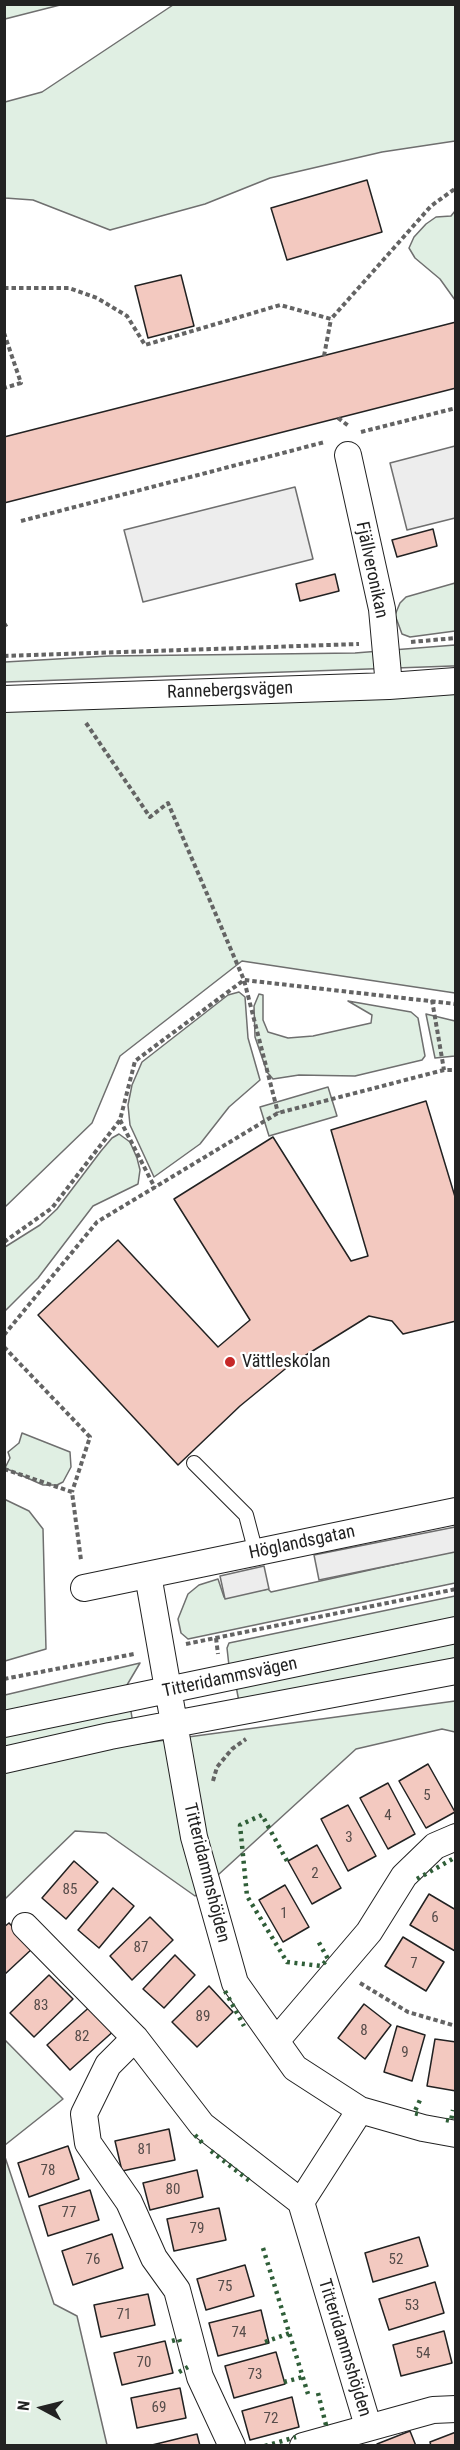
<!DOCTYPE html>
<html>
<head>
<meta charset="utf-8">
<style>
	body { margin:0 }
	#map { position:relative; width:460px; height:2450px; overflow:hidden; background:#fff; font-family:"Roboto Condensed",sans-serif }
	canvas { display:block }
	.frame { position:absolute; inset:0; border:6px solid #222; pointer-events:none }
	.north { position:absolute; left:12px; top:2378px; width:60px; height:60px; -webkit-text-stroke:4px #fff; paint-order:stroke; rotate:277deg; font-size:16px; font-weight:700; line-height:24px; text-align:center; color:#222 }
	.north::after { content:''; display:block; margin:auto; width:21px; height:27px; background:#222; clip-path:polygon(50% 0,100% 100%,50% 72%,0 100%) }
</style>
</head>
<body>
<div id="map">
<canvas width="460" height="2450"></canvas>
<div class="frame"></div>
<div class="north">N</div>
</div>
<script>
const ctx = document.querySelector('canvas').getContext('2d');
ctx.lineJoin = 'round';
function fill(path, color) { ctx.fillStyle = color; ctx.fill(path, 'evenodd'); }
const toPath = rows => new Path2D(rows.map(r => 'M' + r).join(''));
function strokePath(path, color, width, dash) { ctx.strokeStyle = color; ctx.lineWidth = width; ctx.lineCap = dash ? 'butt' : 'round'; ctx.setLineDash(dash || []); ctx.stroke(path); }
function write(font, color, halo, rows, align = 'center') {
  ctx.font = font + ' "Roboto Condensed",sans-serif'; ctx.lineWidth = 4.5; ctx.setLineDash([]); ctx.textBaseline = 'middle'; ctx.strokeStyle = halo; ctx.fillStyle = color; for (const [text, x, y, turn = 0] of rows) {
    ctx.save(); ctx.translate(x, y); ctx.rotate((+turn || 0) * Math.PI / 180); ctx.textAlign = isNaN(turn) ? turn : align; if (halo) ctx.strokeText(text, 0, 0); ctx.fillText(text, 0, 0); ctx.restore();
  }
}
const green = toPath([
	[5,4,60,4,60,5,5,19,5,4],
	[173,5,455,5,455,141,382,152,270,178,205,204,110,230,33,200,5,198,5,102,42,92,173,5],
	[455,211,455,300,440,279,415,258,409,248,414,237,426,224,436,217,451,216,455,211],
	[455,583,455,631,410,637,402,634,395,615,400,603,406,597,455,583],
	[455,645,455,666,452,666,5,682,5,662,109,656,355,653,455,645],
	[455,693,455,993,242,961,120,1056,92,1123,5,1207,5,703,455,693],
	[239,992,245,997,248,1038,260,1080,229,1107,200,1144,154,1177,130,1125,128,1105,132,1085,142,1062,228,995,239,992],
	[259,994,263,995,263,1020,268,1032,288,1038,313,1036,371,1023,372,1015,348,1001,411,1012,418,1018,425,1056,422,1060,355,1076,299,1075,273,1079,267,1072,255,1037,254,1006,259,994],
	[426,1014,455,1021,455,1056,435,1058,426,1014],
	[328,1087,337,1116,269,1136,260,1107,328,1087],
	[119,1134,130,1142,137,1158,140,1170,138,1184,93,1206,38,1278,5,1311,5,1247,40,1225,57,1209,101,1151,112,1138,119,1134],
	[22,1433,70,1452,71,1467,63,1482,57,1485,43,1485,5,1468,10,1458,8,1452,19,1443,22,1433],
	[4,1499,29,1511,43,1529,46,1649,5,1661,4,1499],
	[455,1551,455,1583,188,1639,181,1633,178,1619,188,1594,199,1585,218,1579,224,1597,268,1589,271,1592,455,1551],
	[455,1596,455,1618,229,1666,227,1648,229,1643,455,1596],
	[455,1642,455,1661,240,1707,236,1686,455,1642],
	[140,1663,127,1685,136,1744,455,1701,455,1732,442,1729,356,1749,195,1896,106,1833,75,1831,5,1899,5,1695,140,1663],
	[5,2040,63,2099,5,2145,5,2040],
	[5,2157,54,2304,77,2316,107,2445,5,2445,5,2157]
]);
fill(green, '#e0efe3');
strokePath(green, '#6f6f6f', 1.5);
const parking = toPath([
	[455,446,455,518,407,530,390,463,455,446],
	[295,487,313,559,143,602,124,530,295,487],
	[455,1527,455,1552,319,1580,314,1555,455,1527],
	[264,1566,269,1589,225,1599,220,1576,264,1566]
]);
fill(parking, '#ededed');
strokePath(parking, '#6f6f6f', 1.5);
const building = toPath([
	[367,180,382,232,287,260,271,208,367,180],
	[181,275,194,326,148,338,135,286,181,275],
	[456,322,456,388,4,503,4,437,456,322],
	[433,529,437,546,397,557,392,540,433,529],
	[335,574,339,591,300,601,296,584,335,574],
	[426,1101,456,1200,456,1321,403,1334,392,1321,369,1316,290,1365,240,1406,178,1465,38,1315,118,1240,218,1347,250,1320,174,1199,273,1137,351,1261,368,1256,331,1130,426,1101],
	[428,1764,455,1812,426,1828,399,1781,428,1764],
	[388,1783,415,1834,388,1849,360,1798,388,1783],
	[348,1805,376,1856,348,1871,321,1819,348,1805],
	[317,1845,341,1888,312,1904,288,1861,317,1845],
	[74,1861,98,1882,66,1919,42,1898,74,1861],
	[285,1885,309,1927,283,1942,259,1900,285,1885],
	[113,1888,134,1906,99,1948,78,1930,113,1888],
	[429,1894,456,1910,455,1951,410,1925,429,1894],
	[150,1917,173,1940,132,1980,110,1956,150,1917],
	[9,1923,33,1948,4,1975,4,1927,9,1923],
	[403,1937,444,1962,426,1991,385,1966,403,1937],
	[175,1955,195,1975,164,2008,143,1989,175,1955],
	[49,1975,73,1999,34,2037,10,2013,49,1975],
	[209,1986,233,2012,197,2047,172,2022,209,1986],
	[94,2003,116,2029,70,2070,47,2045,94,2003],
	[364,2004,391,2025,365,2059,338,2038,364,2004],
	[397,2026,425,2035,412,2081,384,2072,397,2026],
	[435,2039,456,2042,456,2091,427,2086,435,2039],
	[169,2129,175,2160,122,2171,115,2141,169,2129],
	[68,2146,79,2179,29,2197,18,2163,68,2146],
	[197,2170,203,2197,150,2210,143,2183,197,2170],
	[90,2190,99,2220,48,2236,39,2206,90,2190],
	[219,2208,226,2240,174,2251,167,2219,219,2208],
	[112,2234,123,2268,73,2285,62,2251,112,2234],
	[419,2237,428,2266,373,2282,365,2253,419,2237],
	[245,2265,254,2296,206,2310,197,2279,245,2265],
	[435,2282,444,2313,389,2330,379,2299,435,2282],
	[148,2294,155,2325,101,2337,94,2305,148,2294],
	[261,2310,269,2343,218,2356,209,2323,261,2310],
	[444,2331,452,2363,401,2376,393,2345,444,2331],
	[165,2341,173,2373,122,2385,114,2353,165,2341],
	[276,2352,285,2384,234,2398,225,2366,276,2352],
	[180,2388,186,2418,137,2428,131,2398,180,2388],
	[292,2397,299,2427,250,2440,242,2411,292,2397],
	[410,2431,416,2446,378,2446,377,2444,410,2431],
	[456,2432,456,2446,431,2446,430,2442,456,2432],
	[197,2434,200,2446,148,2446,197,2434]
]);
fill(building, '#f3c9c0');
strokePath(building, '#222', 1.5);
const service = toPath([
	[194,1463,246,1515,256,1553]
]);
const minor = toPath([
	[348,455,382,609,389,686],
	[4,699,389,686,456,681],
	[148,1575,194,1837,235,1983,295,2068,360,2110,423,2128,456,2134],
	[84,1588,456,1511],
	[4,1724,456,1630],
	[4,1760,110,1736,456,1671],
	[25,1926,135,2038,202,2125,301,2202,368,2426],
	[135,2038,108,2065,84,2114,88,2143,129,2202,154,2258,177,2290,200,2377,232,2446],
	[276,2041,369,1932,404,1876,435,1846,456,1837],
	[301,2202,360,2110],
	[303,2446,433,2410,456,2409]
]);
strokePath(service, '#222', 16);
strokePath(minor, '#222', 28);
strokePath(toPath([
	[4,288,69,288,97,298,127,316,145,345,280,305,331,319,431,206,456,188],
	[4,333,21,383,4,388],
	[324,356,331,319],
	[338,418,350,427],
	[361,432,456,408],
	[21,521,325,442],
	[4,623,8,629],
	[411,642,456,638],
	[4,656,359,644],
	[86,723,150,817,168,803,244,980,278,1113],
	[432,1000,444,1070],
	[120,1120,155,1188],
	[4,1242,52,1208,120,1120,135,1061,244,980,456,1004],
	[4,1335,97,1222,278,1113,444,1070,456,1070],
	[4,1347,90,1437,72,1492],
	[4,1469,72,1492,81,1560],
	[216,1638,218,1654],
	[186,1644,456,1589],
	[4,1679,134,1654],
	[213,1781,217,1767,232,1749,246,1739],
	[360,1983,408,2012,456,2026]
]), '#646464', 4, [4.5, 3]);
strokePath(service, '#fff', 14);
strokePath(minor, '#fff', 26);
strokePath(toPath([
	[287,1861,262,1815,240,1825,247,1896,287,1962,321,1966,328,1959,317,1939],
	[417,1879,456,1857],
	[225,1991,244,2026],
	[418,2114,414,2113,420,2100],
	[446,2120,451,2121,453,2110],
	[195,2135,205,2146],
	[211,2151,251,2182],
	[263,2248,308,2394],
	[172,2341,179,2339,180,2342],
	[265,2342,290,2333],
	[179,2372,188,2367],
	[284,2382,303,2377],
	[318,2393,326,2425,324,2428],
	[265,2446,296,2437]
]), '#2f5e38', 4.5, [3, 4.5]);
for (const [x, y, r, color] of [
	[230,1362,6,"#c62828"]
]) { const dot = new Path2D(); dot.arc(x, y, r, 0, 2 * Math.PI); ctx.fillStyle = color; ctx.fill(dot); strokePath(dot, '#fff', 2); }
write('15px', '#564c4a', null, [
	["5",427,1796],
	["4",388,1816],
	["3",349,1838],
	["2",315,1874],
	["85",70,1890],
	["1",284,1914],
	["6",435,1918],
	["87",141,1948],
	["7",414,1964],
	["83",41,2006],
	["89",203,2017],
	["8",364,2031],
	["82",82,2037],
	["9",405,2053],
	["81",145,2150],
	["78",48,2171],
	["80",173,2190],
	["77",69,2213],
	["79",197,2229],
	["76",93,2260],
	["52",396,2260],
	["75",225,2287],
	["53",412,2306],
	["71",124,2315],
	["74",239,2333],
	["54",423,2354],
	["70",144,2363],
	["73",255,2375],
	["69",159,2408],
	["72",271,2419]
]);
write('18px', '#222', '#fff', [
	["Fjällveronikan",371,570,78],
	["Rannebergsvägen",230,691,-2],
	["Höglandsgatan",302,1543,-12],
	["Titteridammsvägen",230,1678,-12],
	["Titteridammshöjden",206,1873,76],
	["Titteridammshöjden",344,2348,73]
]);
write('18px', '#222', '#fff', [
	["Vättleskolan",242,1362]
], 'left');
</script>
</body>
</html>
